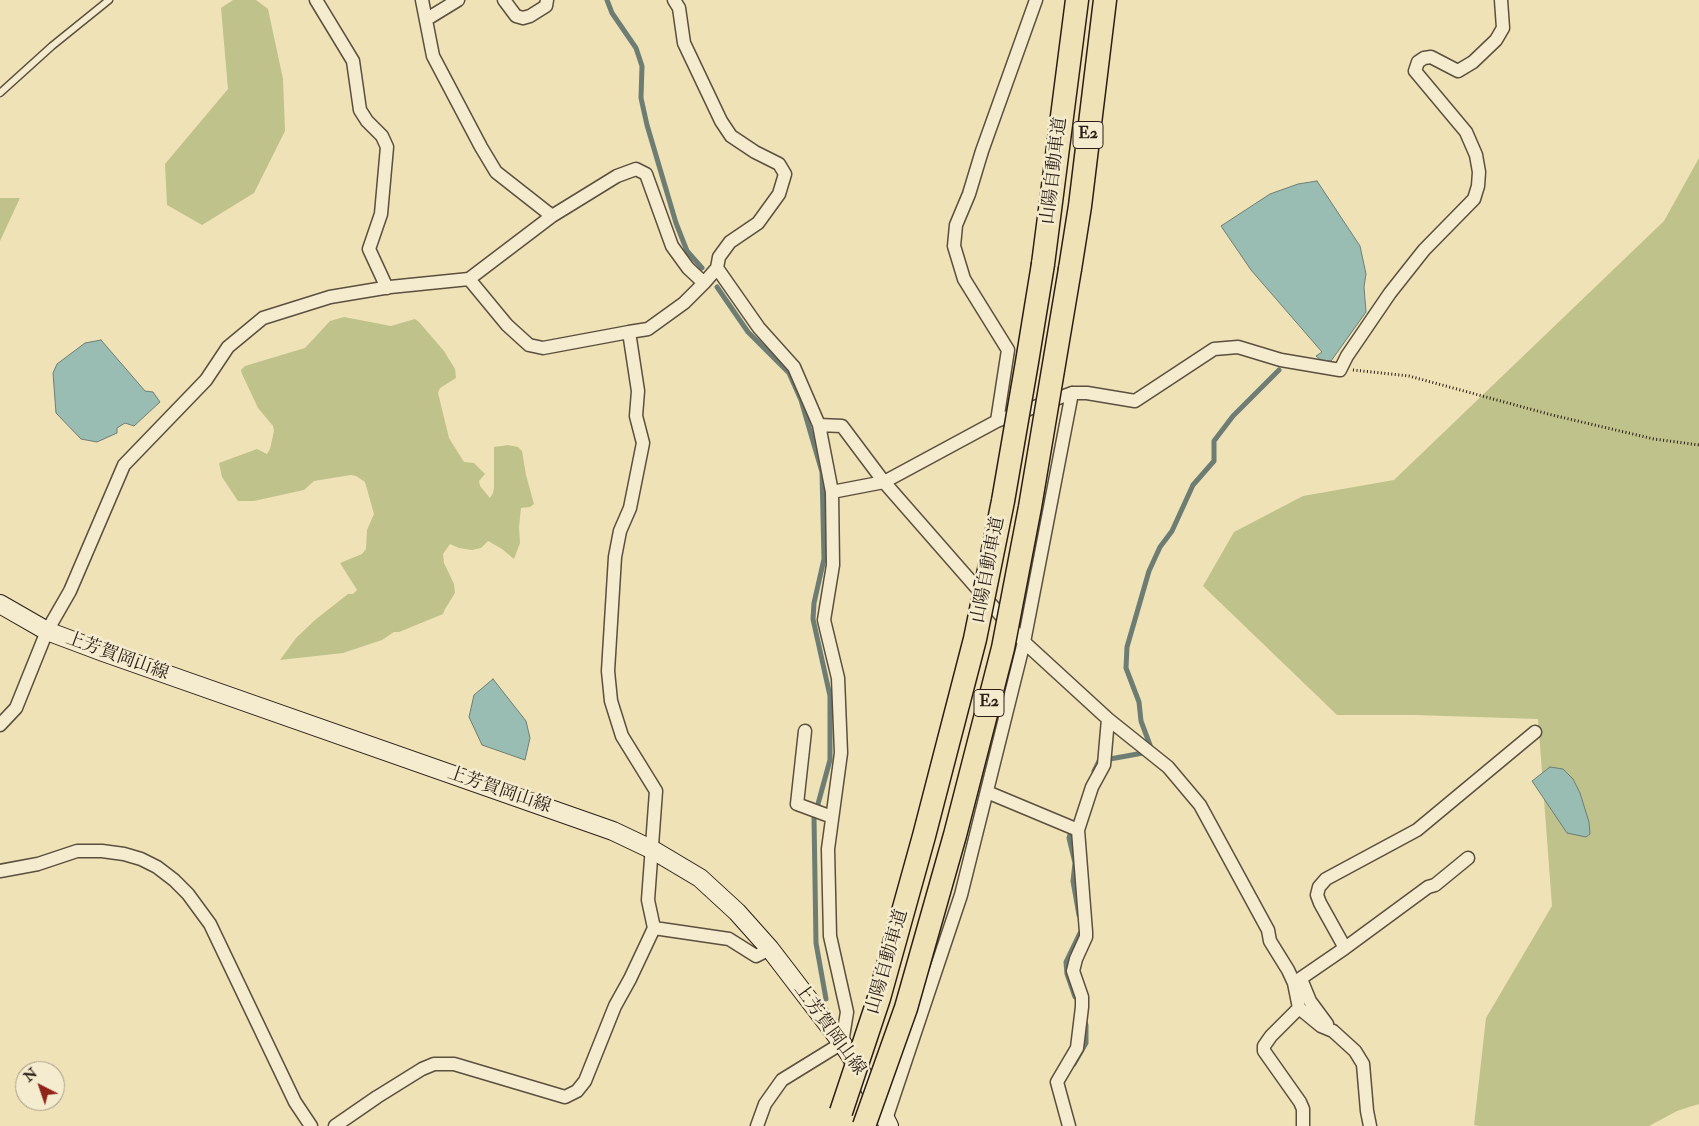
<!DOCTYPE html>
<html>
<head>
<meta charset="utf-8">
<style>
	body { margin:0 }
	#map { position:relative; width:1699px; height:1126px; overflow:hidden; background:#efe2b7; font-family:"IM FELL Double Pica",serif }
	canvas { display:block }
	.north { position:absolute; left:15px; top:1061px; width:50px; height:50px; box-sizing:border-box; background:#f5ecd0; border:1px solid #a49a86; border-radius:50%; rotate:319deg; font-size:14px; font-weight:700; line-height:20px; text-align:center; color:#2a1e16 }
	.north::after { content:''; display:block; margin:auto; width:18px; height:22px; background:#8f2418; clip-path:polygon(50% 0,100% 100%,50% 72%,0 100%) }
</style>
</head>
<body>
<div id="map">
<canvas width="1699" height="1126"></canvas>
<div class="north">N</div>
</div>
<script>
const ctx = document.querySelector('canvas').getContext('2d');
ctx.lineJoin = 'round';
function fill(path, color) { ctx.fillStyle = color; ctx.fill(path, 'evenodd'); }
const toPath = rows => new Path2D(rows.map(r => 'M' + r).join(''));
function strokePath(path, color, width, dash) { ctx.strokeStyle = color; ctx.lineWidth = width; ctx.lineCap = dash ? 'butt' : 'round'; ctx.setLineDash(dash || []); ctx.stroke(path); }
function write(font, color, halo, rows, align = 'center') {
  ctx.font = font + ' "IM FELL Double Pica","Noto Serif JP",serif'; ctx.lineWidth = 5; ctx.setLineDash([]); ctx.textBaseline = 'middle'; ctx.strokeStyle = halo; ctx.fillStyle = color; for (const [text, x, y, turn = 0] of rows) {
    ctx.save(); ctx.translate(x, y); ctx.rotate((+turn || 0) * Math.PI / 180); ctx.textAlign = isNaN(turn) ? turn : align; if (halo) ctx.strokeText(text, 0, 0); ctx.fillText(text, 0, 0); ctx.restore();
  }
}
fill(toPath([
	[233,0,256,0,268,9,283,79,285,131,254,193,202,225,167,205,165,164,228,89,221,8],
	[1699,158,1699,1104,1677,1111,1649,1126,1479,1126,1474,1125,1486,1018,1552,906,1538,719,1415,715,1337,715,1203,586,1234,532,1303,496,1394,480,1664,221],
	[0,198,20,198,0,241],
	[344,317,391,326,415,319,419,322,444,351,455,369,456,378,440,388,438,393,449,438,464,462,474,463,485,474,479,481,480,486,490,498,493,493,494,488,494,447,508,445,518,447,522,451,526,475,534,504,530,507,521,508,519,527,520,543,514,559,502,549,488,541,481,548,472,550,459,548,450,544,443,554,444,563,454,584,455,593,445,609,443,614,399,632,394,632,382,640,343,653,280,660,296,638,315,620,348,594,353,594,357,590,340,563,362,554,366,549,367,530,374,514,365,482,356,476,351,475,314,481,304,490,254,501,238,501,222,477,219,463,257,449,267,454,270,449,274,431,273,426,258,408,242,374,241,370,245,366,305,348,330,321]
]), '#bfc28a');
const water = toPath([
	[1317,181,1360,246,1366,274,1364,287,1366,312,1331,361,1322,361,1316,356,1322,352,1251,270,1221,226,1270,194,1298,184,1317,181],
	[101,340,145,391,153,392,160,402,134,426,125,423,117,428,117,433,97,442,81,439,56,413,53,373,57,364,85,343,101,340],
	[493,679,526,721,530,738,525,760,482,745,469,717,474,695,493,679],
	[1550,767,1563,769,1573,779,1580,793,1589,822,1590,834,1586,837,1567,833,1532,781,1550,767]
]);
fill(water, '#9abdb3');
strokePath(water, '#6d7d74', 1);
strokePath(toPath([
	[607,0,612,13,636,48,642,66,641,98,647,125,676,223,687,251,702,268],
	[717,287,748,332,789,373,801,400,822,472,824,559,814,603,813,619,830,696,830,760,818,804],
	[1094,771,1099,761,1143,753,1150,745,1141,721,1139,702,1126,668,1127,647,1149,571,1160,547,1172,531,1193,485,1214,461,1214,441,1233,416,1279,370],
	[814,817,816,943,826,999],
	[1072,828,1069,838,1075,863,1073,881,1079,915],
	[1075,997,1067,974,1066,962,1080,933],
	[1074,1064,1086,1043,1086,1025,1084,1019]
]), '#6d7d74', 5);
const service = toPath([
	[0,93,52,46,109,0]
]);
const minor = toPath([
	[316,0,353,61,360,110,367,121,382,136,387,147,381,214,369,249,387,288],
	[422,0,433,56,481,147,496,172,552,216],
	[504,0,516,16,523,18,530,16,546,6,547,0],
	[427,19,458,0],
	[717,268,759,328,794,367,819,425,832,492,833,565,824,620,838,678,841,753,828,849,830,936,847,1012,842,1043,782,1080,765,1104,757,1126],
	[469,279,507,325,529,345,543,348,629,332],
	[997,421,1008,350,964,279,954,246,956,225,969,194,982,151,1036,0],
	[819,425,842,426,884,482,1024,642,1108,719,1168,767,1200,805,1268,930,1270,941,1288,970,1294,983,1299,1008,1321,1026,1333,1031,1355,1051,1363,1064,1367,1111,1370,1126],
	[832,492,884,482,997,421,1072,393,1087,393,1135,401,1214,349,1238,347,1281,360,1340,370,1347,356,1390,293,1424,250,1474,199,1478,186,1479,172,1476,155,1466,132,1415,71,1418,62,1424,58,1431,57,1458,71,1473,62,1496,40,1503,28,1501,0],
	[0,725,16,708,47,631,70,591,124,465,206,380,228,347,263,318,330,297,390,287,469,279,552,216,617,176,636,169,646,174,672,246,688,268,704,283,717,268,719,257,730,242,758,223,779,194,785,174,779,164,755,152,731,136,721,121,684,43,679,8,674,0],
	[805,731,797,804,832,817],
	[987,792,1078,830],
	[0,871,38,864,77,851,102,851,124,854,141,859,157,867,174,880,188,894,210,924,295,1102,311,1126],
	[654,928,729,939,756,956,770,949],
	[1345,948,1320,903,1317,895,1319,887,1326,879,1417,830,1535,732],
	[1301,979,1310,1001,1327,1024],
	[1294,983,1345,948,1428,887,1435,885,1468,858],
	[1299,1008,1271,1036,1264,1046,1264,1051,1300,1102,1303,1109,1303,1126],
	[886,1119,961,895,1024,642,1072,393],
	[335,1126,377,1097,422,1069,434,1064,454,1064,565,1097,577,1091,585,1081,615,1006,630,979,654,928,648,900,656,791,622,736,611,701,608,671,615,557,620,531,630,508,643,443,636,416,638,391,629,332,648,329,684,303,704,283],
	[1069,1126,1057,1082,1077,1048,1082,1007,1082,997,1073,971,1076,959,1086,937,1086,932,1078,830,1092,787,1104,765,1108,719]
]);
const secondary = toPath([
	[0,604,47,631,103,652,613,831,653,850,700,878,737,912,770,949,842,1043,865,1078,889,1126]
]);
const motorway = toPath([
	[1043,264,1077,0],
	[1070,269,1080,206,1105,0]
]);
strokePath(service, '#5b4f3e', 9);
strokePath(minor, '#5b4f3e', 15);
strokePath(secondary, '#2a1e16', 20);
strokePath(motorway, '#2a1e16', 25);
strokePath(toPath([
	[1353,370,1409,376,1552,415,1654,439,1699,445]
]), '#2a1e16', 3, [1, 2.5]);
strokePath(service, '#f5ecd0', 6);
strokePath(minor, '#f5ecd0', 12);
strokePath(secondary, '#f5ecd0', 18);
strokePath(motorway, '#efe2b7', 22);
const motorwayBridge = toPath([
	[841,1112,879,998,924,836,975,639,1003,501,1027,362,1043,264],
	[864,1126,906,1008,955,835,1003,648,1030,507,1070,269]
]);
strokePath(motorwayBridge, '#2a1e16', 25, []);
strokePath(motorwayBridge, '#efe2b7', 22);
for (const [x, y, w] of [
	[1088,135,30],
	[989,703,30]
]) { const box = new Path2D(); box.roundRect(x - w / 2, y - 13.5, w, 27, 4); ctx.fillStyle = '#f5ecd0'; ctx.fill(box); strokePath(box, '#2a1e16', 1); }
write('bold 16px', '#2a1e16', null, [
	["E2",1088,135],
	["E2",989,703]
]);
write('18px', '#2a1e16', '#f5ecd0', [
	["山陽自動車道",1055,171,-83],
	["山陽自動車道",989,570,-79],
	["上芳賀岡山線",117,657,20],
	["上芳賀岡山線",499,791,19],
	["山陽自動車道",888,962,-74],
	["上芳賀岡山線",829,1030,54]
]);
</script>
</body>
</html>
